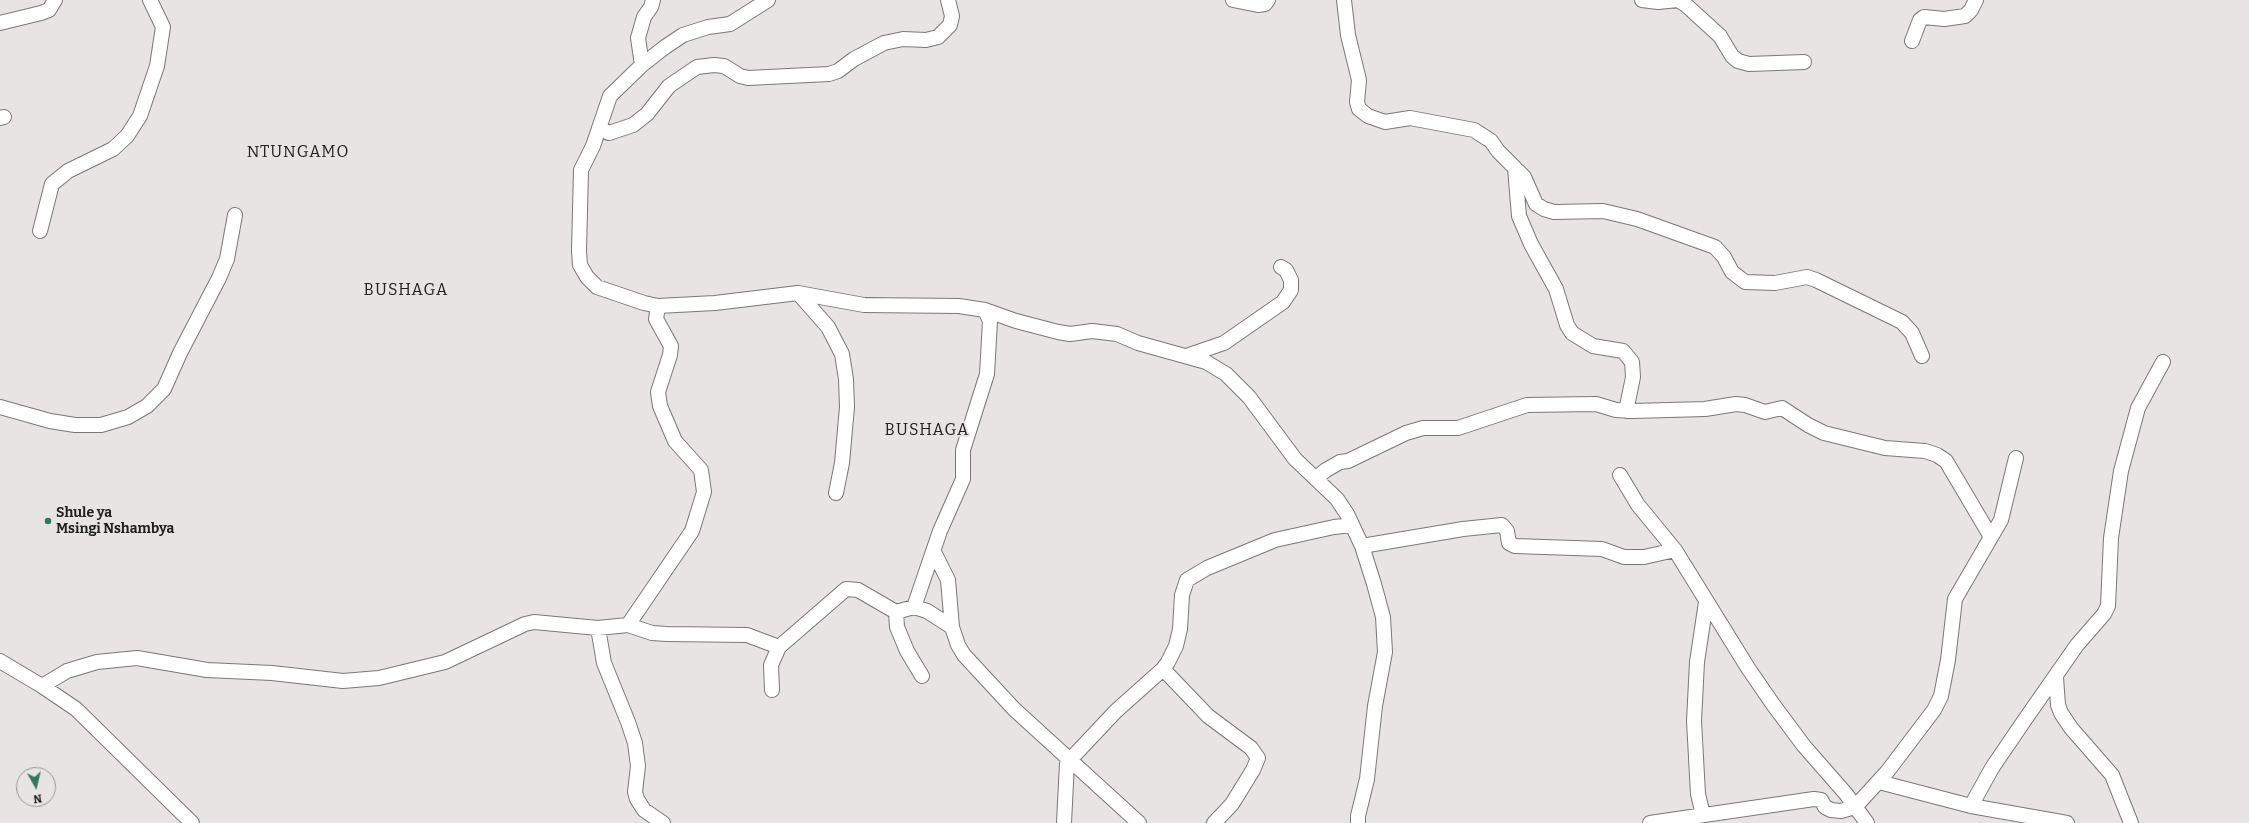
<!DOCTYPE html>
<html>
<head>
<meta charset="utf-8">
<style>
	body { margin:0 }
	#map { position:relative; width:2249px; height:823px; overflow:hidden; background:#e8e4e4; font-family:Bitter,serif }
	canvas { display:block }
	.north { position:absolute; left:16px; top:767px; width:40px; height:40px; box-sizing:border-box; background:#e8e4e4; border:1px solid #989696; border-radius:50%; rotate:172deg; font-size:11px; font-weight:700; line-height:16px; text-align:center; color:#212020 }
	.north::after { content:''; display:block; margin:auto; width:14px; height:18px; background:#357461; clip-path:polygon(50% 0,100% 100%,50% 72%,0 100%) }
</style>
</head>
<body>
<div id="map">
<canvas width="2249" height="823"></canvas>
<div class="north">N</div>
</div>
<script>
const ctx = document.querySelector('canvas').getContext('2d');
ctx.lineJoin = 'round';
const toPath = rows => new Path2D(rows.map(r => 'M' + r).join(''));
function strokePath(path, color, width, dash) { ctx.strokeStyle = color; ctx.lineWidth = width; ctx.lineCap = dash ? 'butt' : 'round'; ctx.setLineDash(dash || []); ctx.stroke(path); }
function write(font, color, halo, rows, align = 'center') {
  ctx.font = font + ' Bitter,serif'; ctx.lineWidth = 4; ctx.setLineDash([]); ctx.textBaseline = 'middle'; ctx.strokeStyle = halo; ctx.fillStyle = color; for (const [text, x, y, turn = 0] of rows) {
    ctx.save(); ctx.translate(x, y); ctx.rotate((+turn || 0) * Math.PI / 180); ctx.textAlign = isNaN(turn) ? turn : align; if (halo) ctx.strokeText(text, 0, 0); ctx.fillText(text, 0, 0); ctx.restore();
  }
}
const minor = toPath([
	[653,0,651,7,644,17,638,38,642,65,610,96,593,146,581,170,579,251,580,265,587,277,597,287,644,303,658,306,715,303,798,293,864,305,959,306,985,310,1016,321,1058,332,1070,334,1092,331,1117,334,1138,343,1206,362,1226,374,1249,397,1295,459,1337,499,1347,514,1362,546,1374,584,1383,617,1385,652,1375,706,1367,779,1358,816,1358,823],
	[1233,0,1258,5,1265,4,1268,0],
	[1344,0,1348,35,1359,80,1357,102,1359,109,1368,116,1385,122,1410,118,1474,130,1491,141,1498,151,1515,168,1519,216,1531,244,1556,289,1567,325,1572,333,1593,346,1623,351,1632,362,1633,377,1626,411],
	[1642,0,1658,2,1678,0,1686,5,1720,36,1732,56,1738,61,1749,64,1804,62],
	[0,23,41,13,49,10,55,0],
	[1912,41,1920,20,1924,17,1944,19,1965,16,1971,10,1976,0],
	[642,65,665,47,683,35,708,27,730,24,768,0],
	[0,118,4,117],
	[599,128,609,133,633,125,647,114,669,86,697,67,714,65,724,66,740,76,748,78,829,74,838,71,854,59,884,43,903,39,926,40,938,37,950,25,952,16,948,0],
	[1518,171,1524,177,1536,204,1544,209,1554,212,1603,211,1637,219,1715,247,1724,257,1732,272,1745,282,1775,283,1807,277,1816,280,1902,322,1912,333,1922,356],
	[40,231,52,184,68,171,113,149,127,136,140,116,157,66,163,27,150,0],
	[798,293,828,327,842,354,846,379,847,407,842,463,836,493],
	[1186,356,1224,343,1283,302,1291,290,1291,280,1286,270,1281,267],
	[0,407,50,421,75,425,101,425,128,417,147,406,164,389,180,353,219,278,227,259,235,215],
	[1620,475,1638,505,1675,550,1748,668,1772,703,1804,746,1846,794,1867,823],
	[1316,478,1326,470,1340,462,1348,461,1406,433,1423,428,1458,428,1527,405,1596,404,1616,410,1632,411,1705,409,1736,404,1745,405,1765,412,1782,408,1808,425,1824,433,1885,448,1925,451,1937,455,1946,461,1991,537],
	[1362,546,1463,529,1502,525,1507,531,1509,543,1515,546,1602,549,1624,557,1644,557,1675,550],
	[934,552,948,580,952,627,958,645,964,655,1014,709,1139,823],
	[914,607,940,531,963,479,963,450,987,374,990,321,985,310],
	[896,612,897,627,907,651,922,676],
	[628,625,692,531,704,492,701,470,675,441,660,406,658,392,670,355,671,346,656,319,658,306],
	[598,628,604,663,628,722,635,743,638,766,635,792,637,799,644,810,663,823],
	[0,661,42,686,76,709,192,823],
	[1163,669,1208,716,1251,748,1258,758,1253,770,1232,804,1214,823],
	[2056,677,2058,705,2061,713,2071,728,2112,775,2131,823],
	[42,686,67,671,97,662,137,658,207,670,272,673,343,681,379,678,445,662,525,624,534,622,598,628,628,625,652,633,667,634,747,635,779,647],
	[772,690,771,665,779,647,846,589,858,590,896,612,914,607,927,611,952,627],
	[1879,782,1971,806,2067,823],
	[1971,806,1992,768,2024,721,2077,645,2104,614,2108,606,2111,538,2121,471,2138,408,2163,362],
	[1703,815,1698,794,1694,721,1697,662,1706,602],
	[1064,823,1067,763,1116,711,1163,669,1168,662,1176,646,1180,629,1182,595,1187,580,1207,568,1275,540,1334,527,1352,525],
	[1650,823,1814,799,1821,800,1825,807,1831,810,1841,811,1855,807,1887,772,1934,710,1941,696,1948,660,1955,599,2001,520,2016,458]
]);
strokePath(minor, '#7c7878', 16);
strokePath(minor, '#fff', 14);
for (const [x, y, r, color] of [
	[48,521,4,"#357461"]
]) { const dot = new Path2D(); dot.arc(x, y, r, 0, 2 * Math.PI); ctx.fillStyle = color; ctx.fill(dot); strokePath(dot, '#e8e4e4', 1.5); }
write('bold 14px', '#212020', '#e8e4e4', [
	["Shule ya",56,513],
	["Msingi Nshambya",56,529]
], 'left');
ctx.letterSpacing = '1px';
write('16px', '#212020', '#e8e4e4', [
	["NTUNGAMO",298,153],
	["BUSHAGA",406,291],
	["BUSHAGA",927,431]
]);
ctx.letterSpacing = '0px';
</script>
</body>
</html>
